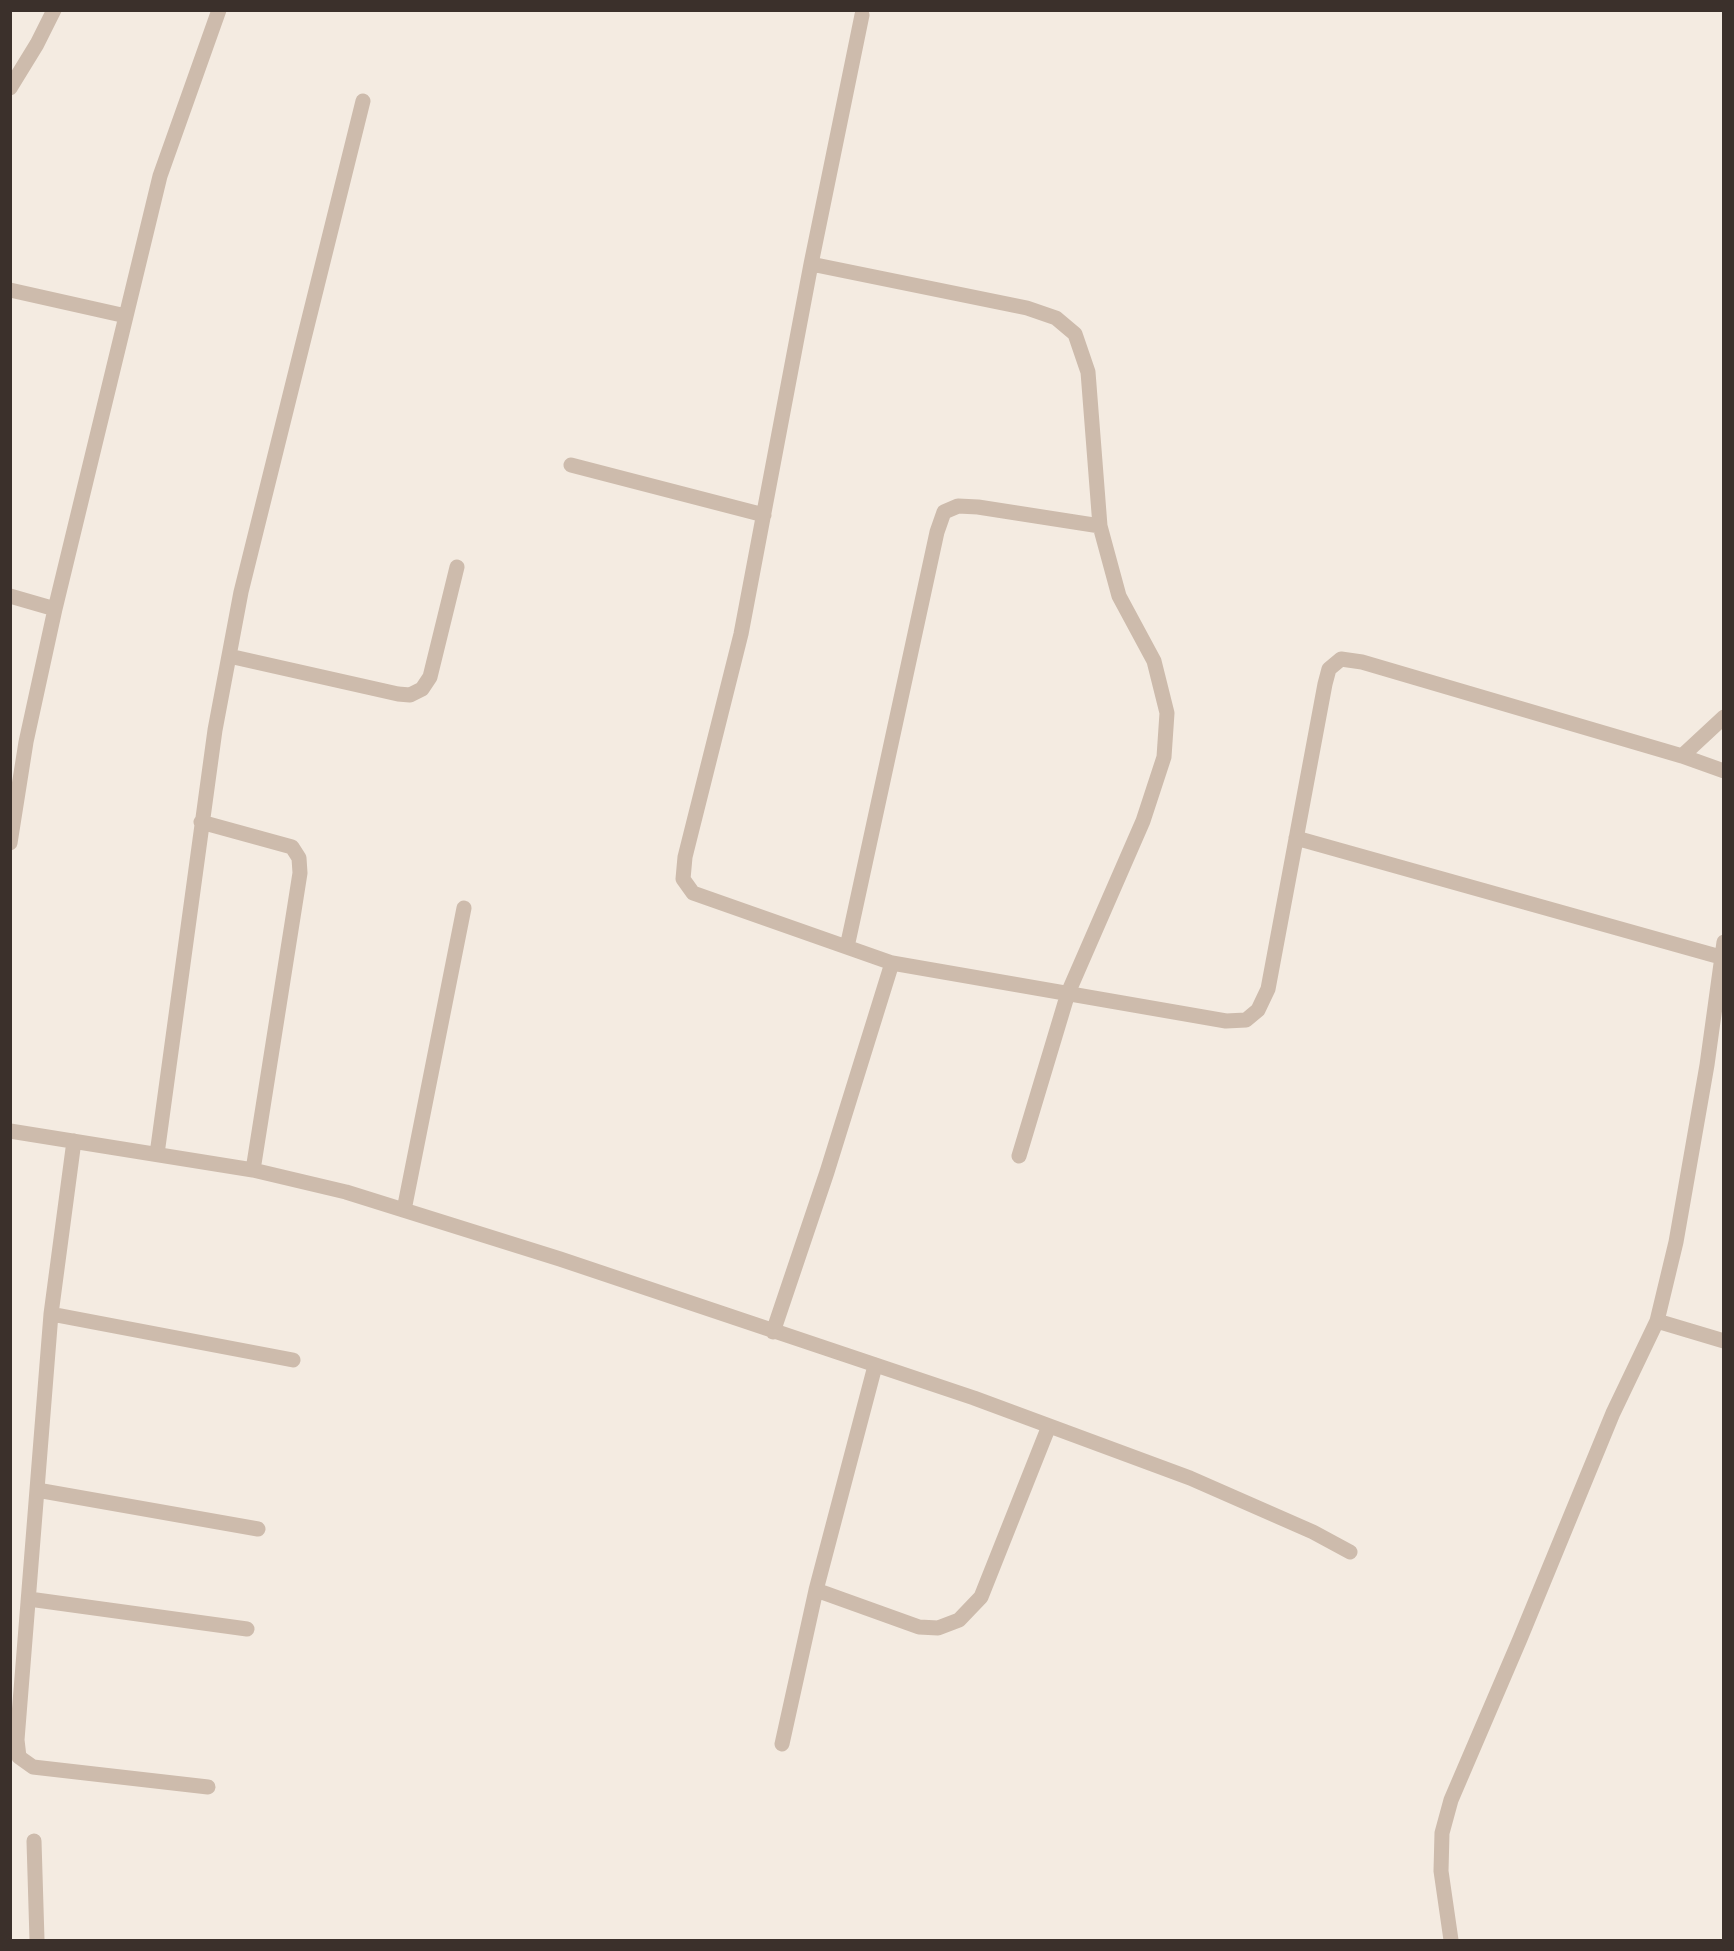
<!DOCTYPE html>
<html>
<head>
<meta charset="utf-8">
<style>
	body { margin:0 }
	#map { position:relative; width:1734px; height:1951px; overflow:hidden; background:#f4ebe1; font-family:Overpass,sans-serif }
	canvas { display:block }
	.frame { position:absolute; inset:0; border:12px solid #3b302b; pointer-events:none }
</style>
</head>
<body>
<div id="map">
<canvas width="1734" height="1951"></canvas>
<div class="frame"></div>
</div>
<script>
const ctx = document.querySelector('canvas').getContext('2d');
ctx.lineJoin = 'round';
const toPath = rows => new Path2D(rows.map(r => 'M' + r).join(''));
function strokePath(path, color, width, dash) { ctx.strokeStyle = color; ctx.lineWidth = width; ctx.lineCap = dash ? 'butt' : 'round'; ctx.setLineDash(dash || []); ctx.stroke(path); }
strokePath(toPath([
	[862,15,811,264,741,634,685,857,683,879,693,893,892,963,1226,1021,1246,1020,1258,1010,1268,989,1325,684,1329,669,1341,659,1362,662,1682,756,1724,771],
	[10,88,37,44,54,10],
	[811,264,1027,308,1056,318,1075,334,1088,372,1100,526,1119,596,1154,661,1167,713,1164,757,1143,821,1068,993,1019,1156],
	[10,290,126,316],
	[571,465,764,515],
	[10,596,55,609],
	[229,656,398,694,410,695,422,689,430,677,457,567],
	[1682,756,1724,717],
	[201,822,292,847,299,858,300,873,253,1170],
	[1296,838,1724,958],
	[10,843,26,742,55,609,160,176,219,10],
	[847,947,937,532,944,512,958,506,978,507,1100,526],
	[10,1131,253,1170,346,1192,560,1259,974,1398,1190,1478,1313,1532,1350,1552],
	[74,1141,51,1314,17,1740,19,1757,33,1767,208,1787],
	[157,1154,215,730,241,592,363,101],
	[404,1210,464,908],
	[51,1314,293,1360],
	[1657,1321,1724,1341],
	[773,1332,827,1172,892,963],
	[37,1490,258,1529],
	[816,1590,919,1627,938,1628,959,1620,981,1597,1049,1426],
	[29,1599,247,1629],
	[782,1744,816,1590,875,1366],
	[34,1841,37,1940],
	[1451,1940,1441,1871,1442,1833,1451,1800,1520,1639,1613,1413,1657,1321,1676,1242,1707,1065,1724,942]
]), '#cdbbac', 15);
</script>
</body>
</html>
